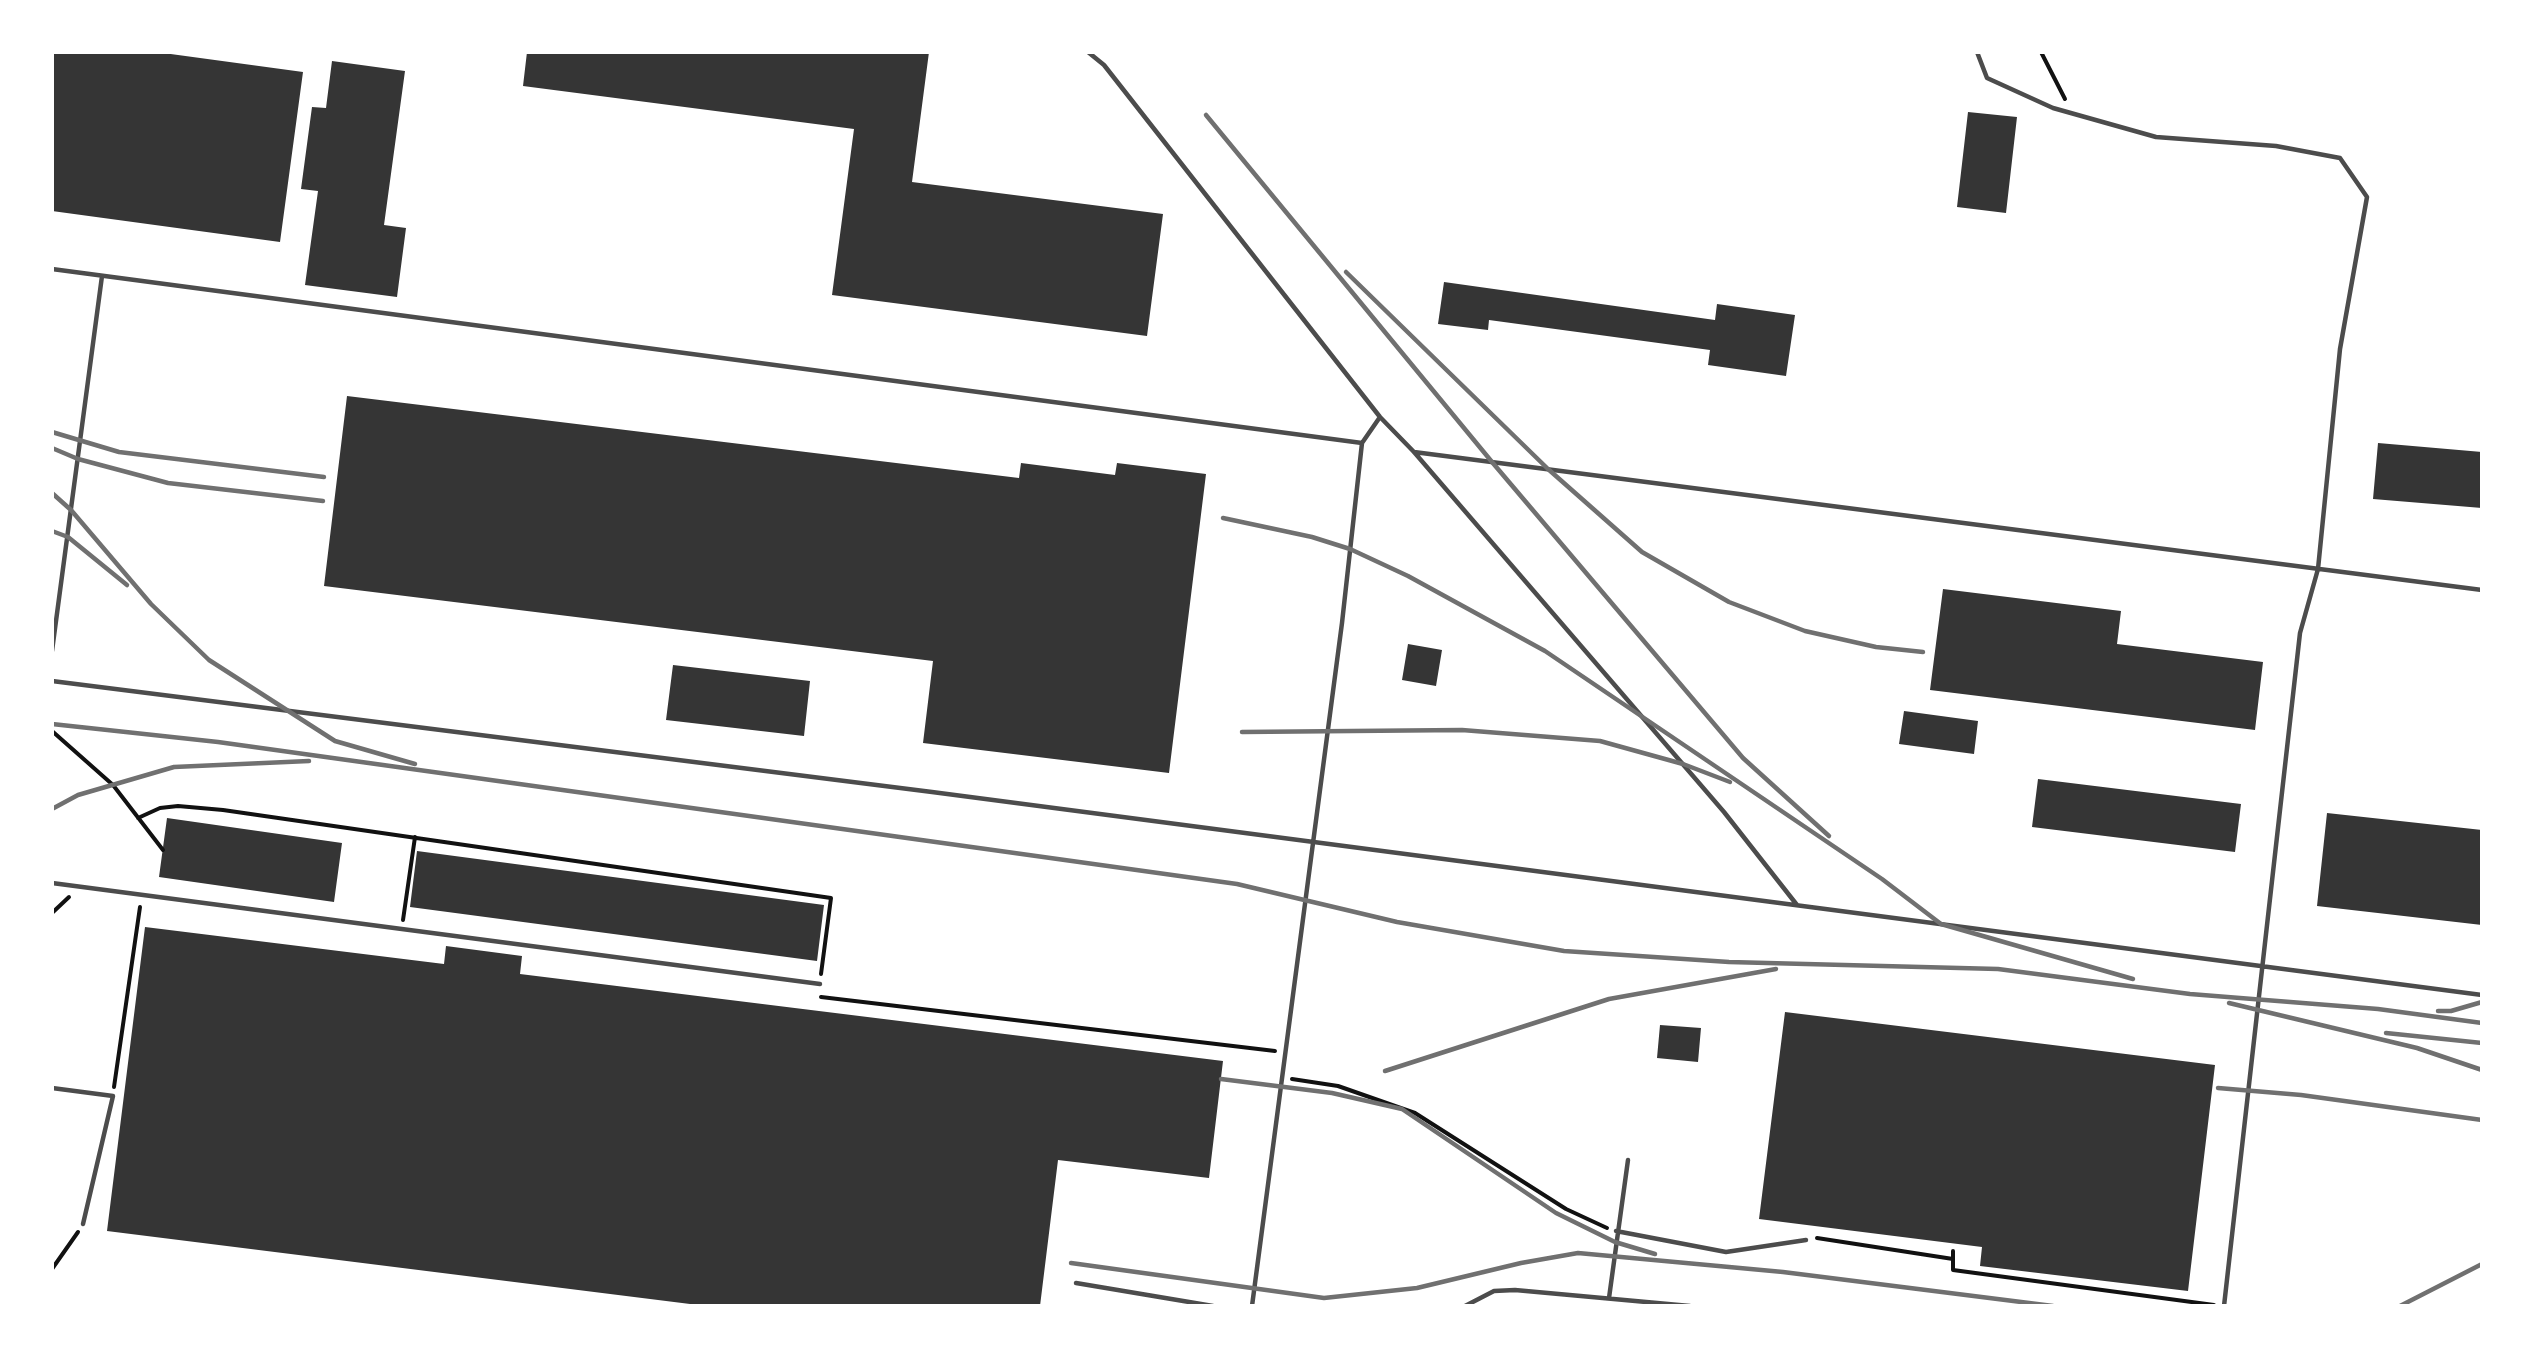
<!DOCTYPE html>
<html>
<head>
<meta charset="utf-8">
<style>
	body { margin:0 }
	#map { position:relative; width:2534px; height:1358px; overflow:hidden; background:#fff; font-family:"Golos Text",sans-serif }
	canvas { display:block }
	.frame { position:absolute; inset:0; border:54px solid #fff; pointer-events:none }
</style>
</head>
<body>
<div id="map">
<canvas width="2534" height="1358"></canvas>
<div class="frame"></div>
</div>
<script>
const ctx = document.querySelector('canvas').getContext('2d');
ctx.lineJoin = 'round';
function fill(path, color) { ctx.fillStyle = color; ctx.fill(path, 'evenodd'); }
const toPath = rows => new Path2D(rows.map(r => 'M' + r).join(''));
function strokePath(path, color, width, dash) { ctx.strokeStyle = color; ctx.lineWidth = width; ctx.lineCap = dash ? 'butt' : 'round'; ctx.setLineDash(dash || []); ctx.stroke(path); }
fill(toPath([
	[52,52,156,52,303,72,280,242,52,211],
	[527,52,929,52,912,182,1163,214,1147,336,832,295,854,129,523,86],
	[332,61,405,71,384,225,406,228,397,297,305,285,318,191,301,189,312,107,326,108],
	[1968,112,2017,117,2006,213,1957,207],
	[1444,282,1715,320,1717,304,1795,315,1786,376,1708,365,1710,350,1489,320,1488,330,1438,324],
	[347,396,1019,478,1021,463,1115,475,1117,463,1206,474,1169,773,923,743,933,661,324,586],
	[2378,443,2482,452,2482,508,2373,499],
	[1943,589,2121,611,2117,644,2263,662,2255,730,1930,690],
	[1408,644,1442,650,1436,686,1402,680],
	[673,665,810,681,804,736,666,720],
	[1904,711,1978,721,1974,754,1899,744],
	[2038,779,2241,804,2235,852,2032,827],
	[2327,813,2482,830,2482,925,2317,906],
	[167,818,342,843,334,902,159,877],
	[417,851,824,905,817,961,410,907],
	[145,927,444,964,446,946,522,956,520,974,1223,1061,1209,1178,1058,1160,1040,1306,706,1306,107,1231],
	[1785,1012,2215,1065,2188,1291,1980,1266,1982,1247,1759,1219],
	[1660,1025,1701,1028,1698,1062,1657,1058]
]), '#353535');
strokePath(toPath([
	[2041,52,2065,99],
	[52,731,113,785,163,850],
	[138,818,160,808,178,806,223,810,831,898,821,974],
	[52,913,69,897],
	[403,920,415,837],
	[821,997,1275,1051],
	[1292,1079,1338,1086,1415,1113,1566,1209,1607,1228],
	[114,1087,140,907],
	[1817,1238,1953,1259],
	[1953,1251,1953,1270,2214,1305],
	[52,1269,78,1232]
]), '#111', 4);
strokePath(toPath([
	[1088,52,1104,65,1380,417,1414,452,1724,812,1797,905],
	[1977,52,1987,78,2053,108,2156,137,2276,146,2340,158,2367,197,2340,349,2318,569,2300,633,2224,1306],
	[52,269,1362,443],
	[1414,452,2482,590],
	[52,651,102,276],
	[52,681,932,792,2482,995],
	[52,883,820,984],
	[52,1088,113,1096,83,1224],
	[1616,1231,1726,1252,1806,1240],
	[1076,1283,1213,1306],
	[1609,1298,1628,1160],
	[1252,1306,1342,623,1362,443,1380,417],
	[1465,1306,1494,1291,1515,1290,1690,1306]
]), '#4c4c4c', 4.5);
strokePath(toPath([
	[1206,115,1492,462,1743,758,1829,836],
	[1346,272,1548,469,1642,552,1729,602,1805,631,1876,647,1923,652],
	[52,432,119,452,324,477],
	[52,448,78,459,168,483,323,501],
	[52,493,71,510,151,604,209,660,335,741,415,764],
	[1223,518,1312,537,1350,549,1408,576,1545,651,1882,879,1941,924,2133,979],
	[52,531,68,537,127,585],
	[52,724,218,742,1237,884,1397,922,1564,951,1729,962,1998,969,2190,994,2378,1009,2482,1023],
	[1242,732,1462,730,1600,741,1683,764,1730,782],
	[52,809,78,795,174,767,309,761],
	[2229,1003,2417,1048,2482,1070],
	[2438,1011,2451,1011,2482,1002],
	[2386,1033,2482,1043],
	[1385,1071,1609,999,1776,969],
	[1221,1079,1332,1093,1402,1109,1556,1213,1615,1242,1655,1254],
	[2218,1088,2301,1095,2482,1120],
	[1071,1263,1324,1298,1417,1288,1521,1263,1578,1253,1783,1272,2053,1306],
	[2400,1306,2482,1264]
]), '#707070', 4.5);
</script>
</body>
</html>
